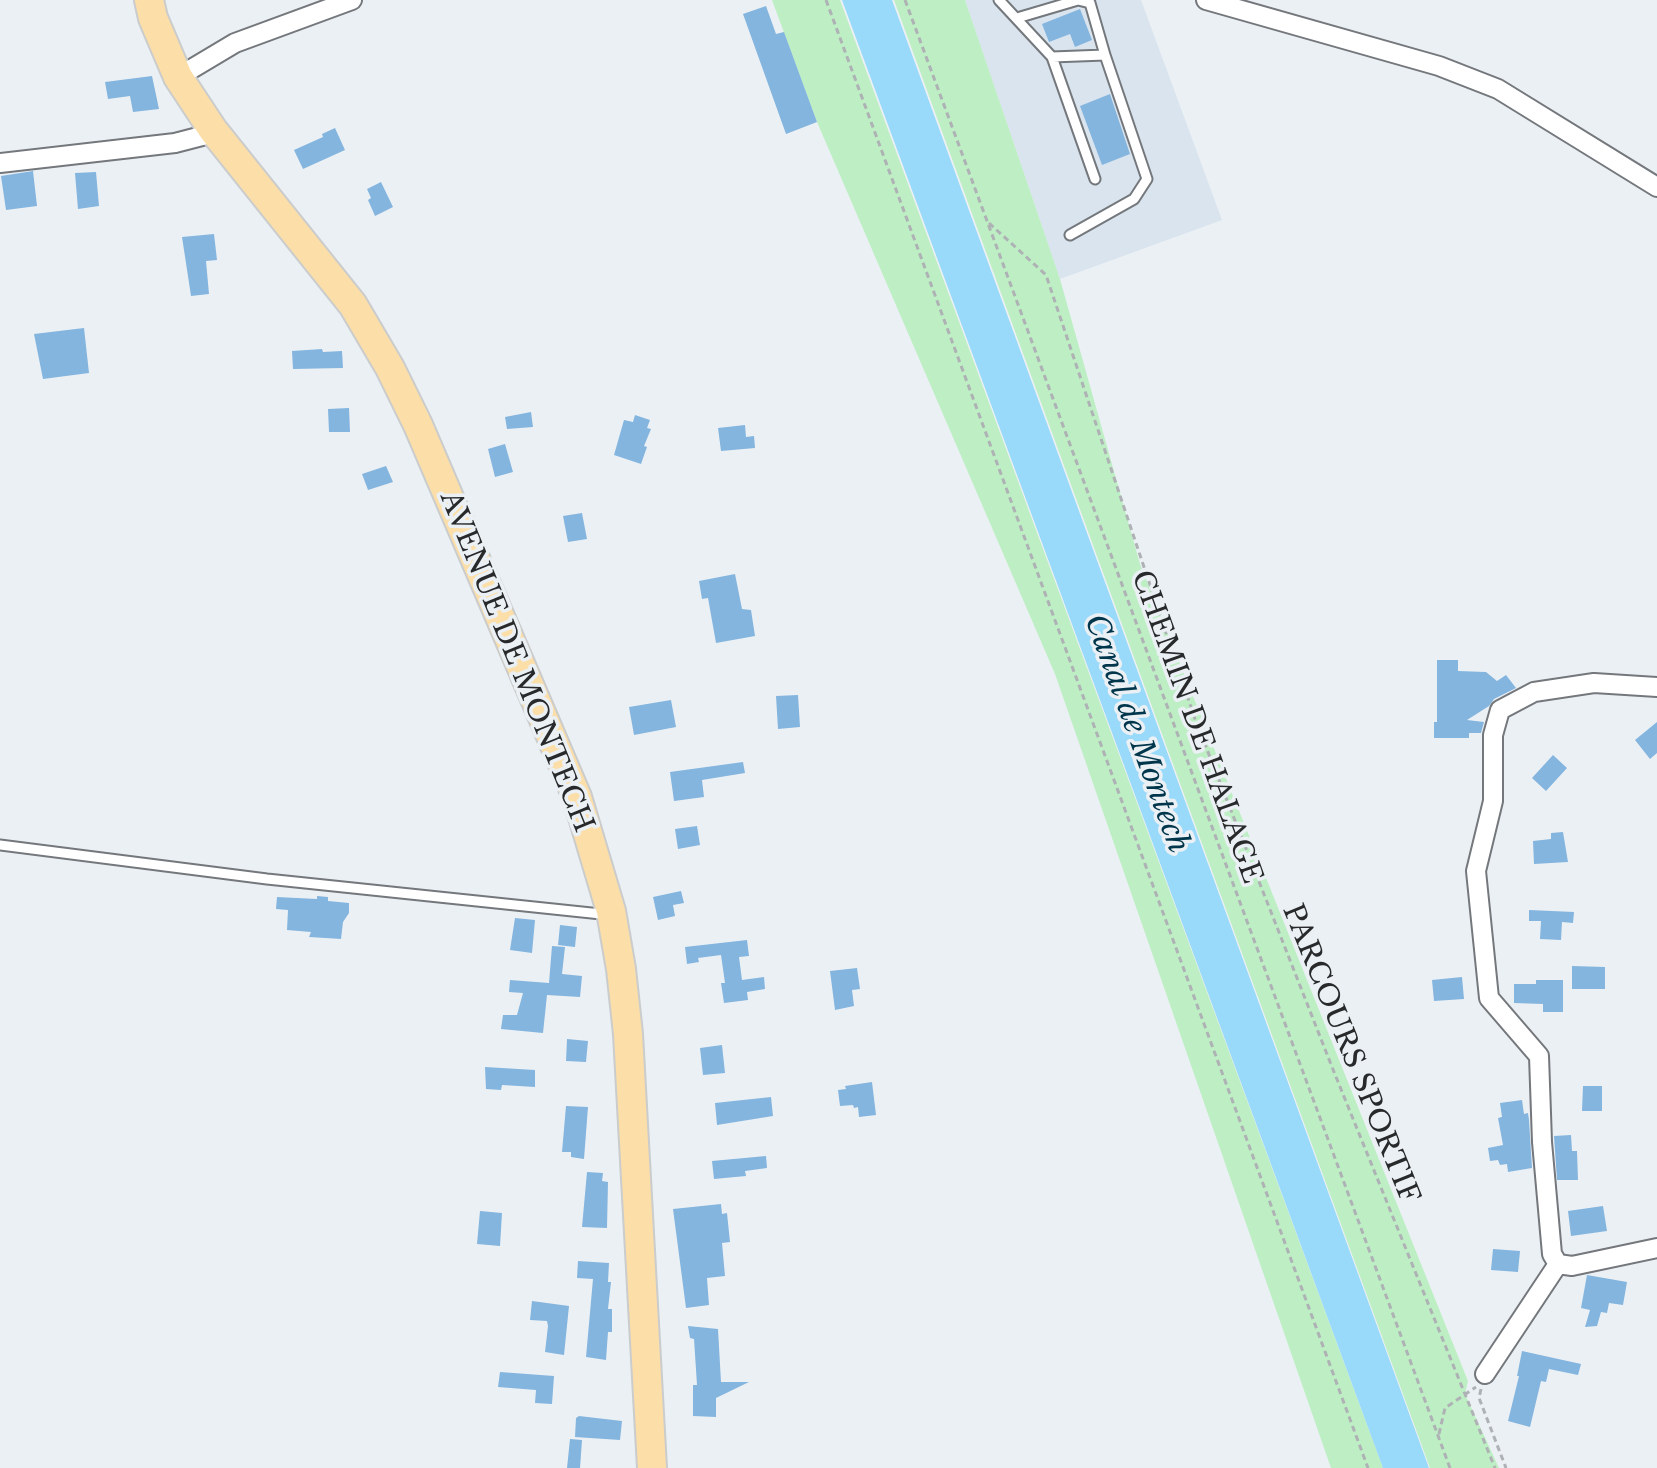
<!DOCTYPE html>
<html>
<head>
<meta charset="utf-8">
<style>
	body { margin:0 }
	canvas { display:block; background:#ebf0f4 }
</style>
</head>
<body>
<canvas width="1657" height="1468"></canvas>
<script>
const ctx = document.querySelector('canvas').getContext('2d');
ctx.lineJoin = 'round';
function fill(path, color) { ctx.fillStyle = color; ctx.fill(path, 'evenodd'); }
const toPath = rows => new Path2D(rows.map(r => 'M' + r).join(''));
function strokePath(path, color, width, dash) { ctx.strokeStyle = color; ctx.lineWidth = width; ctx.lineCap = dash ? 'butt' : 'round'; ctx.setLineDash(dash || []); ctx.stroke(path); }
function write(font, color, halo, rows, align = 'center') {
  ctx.font = font + ' "Libre Baskerville",serif'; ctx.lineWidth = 7; ctx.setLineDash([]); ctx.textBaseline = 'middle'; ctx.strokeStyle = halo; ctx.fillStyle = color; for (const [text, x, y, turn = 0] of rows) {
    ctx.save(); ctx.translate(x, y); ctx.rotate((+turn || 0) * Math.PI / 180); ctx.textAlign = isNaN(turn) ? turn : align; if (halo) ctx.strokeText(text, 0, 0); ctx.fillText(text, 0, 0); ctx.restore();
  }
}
fill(toPath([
	[965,0,1141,0,1222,220,1060,279]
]), '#d9e4ee');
fill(toPath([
	[772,0,840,0,1383,1468,1331,1468,1055,674,817,122],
	[894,0,965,0,1060,279,1140,564,1468,1381,1465,1394,1499,1468,1430,1468]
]), '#beefc4');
fill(toPath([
	[842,0,892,0,1429,1468,1383,1468]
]), '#99d9fa');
fill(toPath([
	[766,6,776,34,784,32,817,122,786,134,743,14],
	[1080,9,1092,40,1075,47,1070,34,1049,42,1042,24],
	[152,76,159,109,133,112,130,96,108,99,105,82],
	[1110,94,1130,154,1102,165,1080,106],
	[335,128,345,150,303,169,294,150,323,137,322,134],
	[33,171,37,206,6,210,1,176],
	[96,172,99,206,78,209,75,173],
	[381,182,393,207,375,216,368,200,371,198,367,189],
	[214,234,217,260,206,261,209,294,191,296,182,237],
	[84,328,89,373,43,379,34,334],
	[322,349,323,352,342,351,343,368,293,369,292,351],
	[349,408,350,432,329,432,328,409],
	[531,412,533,427,507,429,505,417],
	[635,415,650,420,647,428,651,429,644,446,647,447,641,464,614,455,624,420,633,422],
	[745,425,746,437,754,436,755,448,721,451,718,428],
	[505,444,513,472,495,477,488,449],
	[386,466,393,482,368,490,362,474],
	[582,513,587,539,568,542,563,516],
	[735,574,742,609,751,610,755,636,716,643,708,598,702,599,699,581],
	[1437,660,1458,660,1458,671,1486,672,1497,681,1506,675,1516,688,1494,699,1489,706,1467,720,1484,722,1481,733,1469,733,1469,738,1434,738,1434,722,1437,722],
	[798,695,800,727,778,729,776,696],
	[671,700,676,727,634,735,629,707],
	[1657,722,1657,753,1650,759,1635,740],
	[1553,755,1567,768,1546,791,1532,778],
	[743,762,745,773,702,780,704,797,674,801,670,772],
	[697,826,700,845,678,849,675,829],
	[1563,832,1568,862,1534,864,1533,841,1551,839,1551,833],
	[681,891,684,903,673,905,675,916,658,920,653,897],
	[317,896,328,897,328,901,349,903,349,913,343,922,341,939,309,937,311,932,287,930,288,910,276,909,277,897,317,899],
	[1529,910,1574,912,1573,923,1562,922,1561,940,1540,939,1541,921,1529,921],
	[515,918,535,920,532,953,510,950],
	[560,925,577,927,575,947,558,945],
	[747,940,749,956,739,957,742,980,764,977,765,989,747,992,748,1000,724,1003,721,983,725,983,721,955,698,958,699,962,687,964,685,947],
	[552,946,565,947,562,974,582,976,580,997,547,995,543,1033,501,1029,503,1015,517,1015,523,993,509,992,510,980,549,983],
	[1572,966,1605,967,1605,989,1572,989],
	[857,968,860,989,852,990,854,1006,835,1010,830,971],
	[1462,977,1464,999,1434,1001,1432,980],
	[1536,980,1563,980,1563,1012,1543,1012,1543,1004,1514,1003,1514,984,1536,984],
	[567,1039,588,1041,586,1062,566,1061],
	[722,1045,725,1073,703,1075,700,1048],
	[485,1067,535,1070,535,1087,502,1085,501,1090,486,1089],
	[872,1082,876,1115,859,1117,858,1107,854,1108,853,1105,840,1106,838,1090,846,1089,845,1086],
	[1583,1086,1602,1086,1602,1111,1582,1111],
	[771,1097,773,1116,717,1125,715,1103],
	[1522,1100,1524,1114,1528,1113,1529,1120,1532,1168,1508,1172,1507,1164,1500,1165,1498,1160,1490,1161,1488,1148,1503,1145,1498,1118,1502,1117,1500,1103],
	[566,1106,588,1107,584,1159,571,1157,571,1152,562,1152],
	[1571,1135,1572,1151,1577,1151,1578,1180,1557,1180,1554,1136],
	[766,1156,767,1168,745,1171,746,1176,714,1179,712,1161],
	[587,1172,603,1173,602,1181,608,1182,607,1228,582,1227],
	[721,1204,722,1214,727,1213,730,1242,722,1243,725,1276,707,1278,709,1305,686,1308,673,1209],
	[1603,1206,1607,1231,1571,1236,1568,1211],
	[480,1211,502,1213,500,1246,477,1244],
	[1493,1249,1520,1251,1518,1272,1491,1270],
	[578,1261,609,1263,608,1282,611,1282,608,1309,612,1309,612,1332,608,1332,606,1360,586,1357,593,1279,577,1278],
	[1587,1275,1627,1282,1623,1305,1609,1303,1607,1313,1601,1312,1597,1326,1585,1327,1590,1310,1581,1308],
	[532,1301,569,1306,564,1355,545,1352,548,1326,547,1321,530,1320],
	[688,1326,718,1329,721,1382,749,1382,716,1398,716,1417,693,1416,693,1385,697,1385,694,1339,690,1338],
	[1522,1351,1581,1364,1578,1375,1549,1369,1546,1382,1541,1381,1530,1427,1508,1421,1519,1376,1517,1376],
	[500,1372,554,1376,552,1404,535,1403,536,1390,498,1387],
	[579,1416,622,1421,620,1440,575,1437,576,1418],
	[570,1439,582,1440,580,1468,567,1468]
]), '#84b5df');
const lane = toPath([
	[999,0,1052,57,1095,179],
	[1017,18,1078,0,1090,3,1105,55],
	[1052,57,1105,55,1147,179,1134,199,1070,235],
	[0,845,267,879,601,914,608,912]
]);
const street = toPath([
	[1206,0,1439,66,1498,89,1657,187],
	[178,77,235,43,352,0],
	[0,163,175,143,202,136,213,130],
	[1558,1264,1552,1254,1542,1142,1539,1056,1489,998,1476,871,1493,801,1493,735,1500,710,1534,692,1594,683,1657,687],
	[1485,1374,1558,1264,1572,1266,1657,1248]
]);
const primary = toPath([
	[149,0,153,18,178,77,213,130,353,305,390,368,418,425,577,797,611,911,621,969,628,1034,652,1468]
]);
strokePath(lane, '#74787c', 13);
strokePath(street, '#74787c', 22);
strokePath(primary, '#cbcccc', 32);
strokePath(toPath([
	[826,0,1368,1468],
	[905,0,1450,1468],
	[989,223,1046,275,1195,719,1334,1072,1495,1468],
	[1481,1389,1479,1398,1506,1468],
	[1439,1434,1445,1408,1476,1387]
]), '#aeb2b5', 3, [6, 4]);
strokePath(lane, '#fff', 9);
strokePath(street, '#fff', 18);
strokePath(primary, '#fcdea9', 28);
write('28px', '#27292b', '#ebf0f4', [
	["AVENUE DE MONTECH",516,662,68],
	["CHEMIN DE HALAGE",1196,727,70],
	["PARCOURS SPORTIF",1350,1054,68]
]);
write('italic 30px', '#00364c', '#ebf0f4', [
	["Canal de Montech",1136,734,70]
]);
</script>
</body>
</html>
